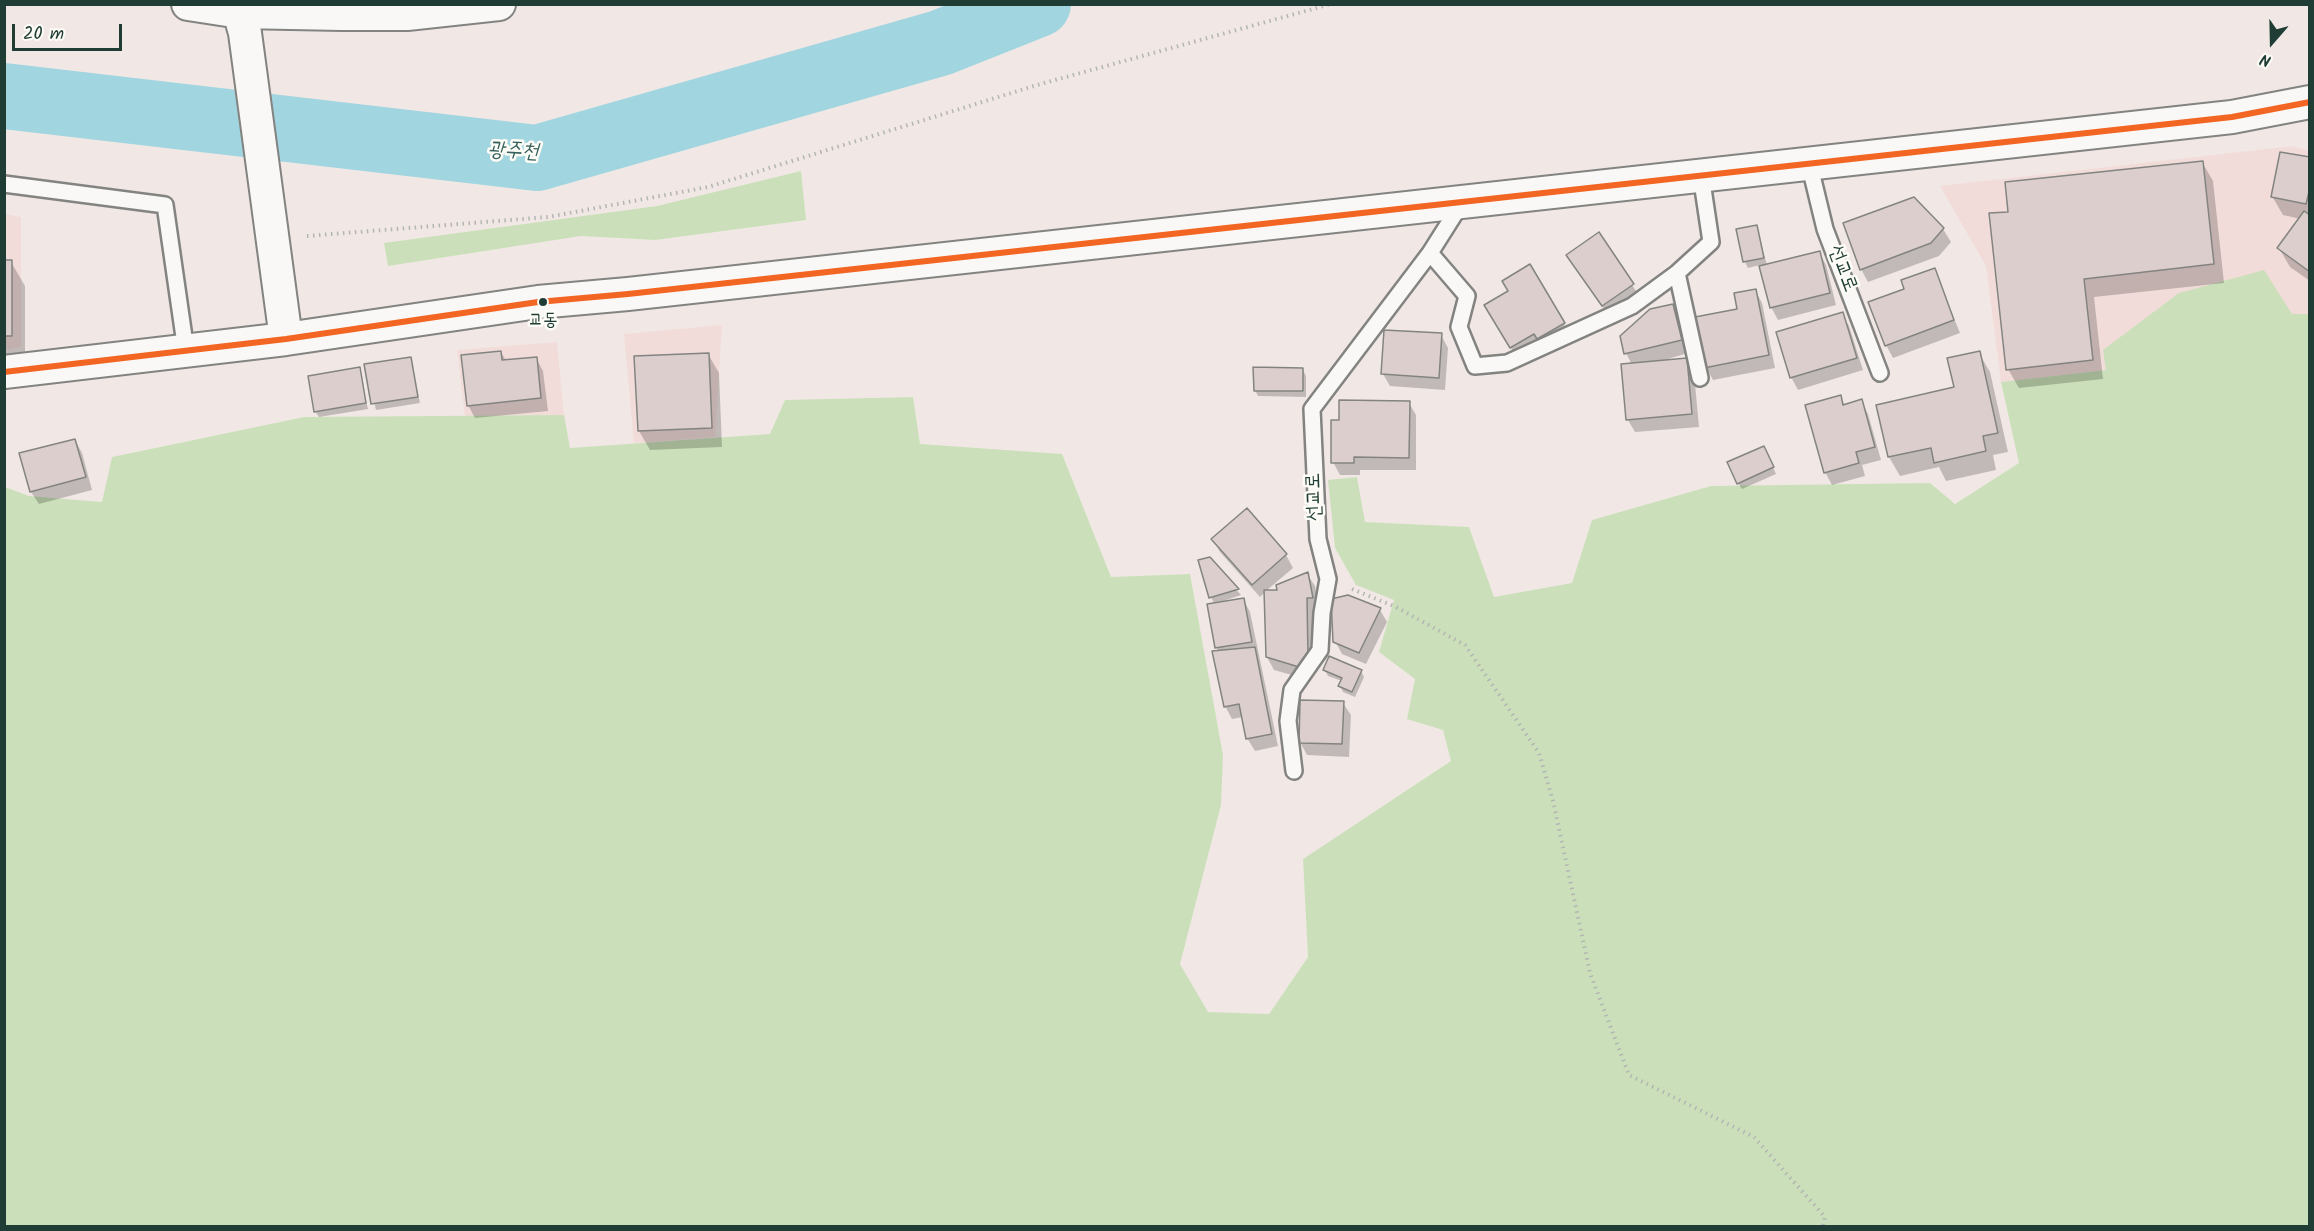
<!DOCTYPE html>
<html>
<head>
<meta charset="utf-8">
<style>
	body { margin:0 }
	#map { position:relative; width:2314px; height:1231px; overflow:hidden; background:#f1e8e5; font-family:Kalam,sans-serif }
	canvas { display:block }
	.frame { position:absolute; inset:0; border:6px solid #1f3d34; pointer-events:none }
	.north { position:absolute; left:2242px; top:12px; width:60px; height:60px; -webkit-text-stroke:4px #fdfcf7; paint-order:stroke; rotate:200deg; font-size:16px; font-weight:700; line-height:24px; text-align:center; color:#1f3d34 }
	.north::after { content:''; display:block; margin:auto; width:21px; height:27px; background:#1f3d34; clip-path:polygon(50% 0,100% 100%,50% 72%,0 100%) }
	.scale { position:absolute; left:12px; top:24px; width:110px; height:27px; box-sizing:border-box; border:3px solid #1f3d34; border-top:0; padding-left:8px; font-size:18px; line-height:21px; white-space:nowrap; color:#1f3d34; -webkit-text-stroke:4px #fdfcf7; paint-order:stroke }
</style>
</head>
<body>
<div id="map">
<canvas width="2314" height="1231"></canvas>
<div class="frame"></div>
<div class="north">N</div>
<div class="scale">20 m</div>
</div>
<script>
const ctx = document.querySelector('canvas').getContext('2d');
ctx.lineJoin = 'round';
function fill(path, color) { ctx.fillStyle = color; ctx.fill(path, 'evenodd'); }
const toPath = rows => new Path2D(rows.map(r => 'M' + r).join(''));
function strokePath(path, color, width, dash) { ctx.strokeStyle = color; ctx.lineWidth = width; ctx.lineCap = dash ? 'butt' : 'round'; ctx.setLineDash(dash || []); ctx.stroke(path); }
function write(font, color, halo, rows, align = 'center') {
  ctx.font = font + ' Kalam,"Poor Story",sans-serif'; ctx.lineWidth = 5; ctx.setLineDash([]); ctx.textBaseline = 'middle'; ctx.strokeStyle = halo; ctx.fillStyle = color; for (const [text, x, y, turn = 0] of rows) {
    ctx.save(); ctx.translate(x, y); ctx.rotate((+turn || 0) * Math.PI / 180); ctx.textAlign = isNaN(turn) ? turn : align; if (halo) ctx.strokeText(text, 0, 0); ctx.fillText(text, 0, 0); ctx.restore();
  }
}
fill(toPath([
	[2292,146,2309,151,2309,314,2292,314,2106,370,2001,382,1986,266,1940,186],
	[5,214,21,217,21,347,5,350],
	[722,325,715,437,634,443,624,334],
	[557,342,564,415,465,416,457,350]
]), '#f2dcd9');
fill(toPath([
	[801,171,806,220,655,240,581,236,388,266,384,243,657,206],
	[2264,270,2292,314,2310,314,2309,1226,5,1226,5,487,29,496,102,502,112,457,304,417,564,415,570,448,770,434,785,400,913,397,920,444,1062,454,1111,577,1190,574,1223,755,1221,805,1180,964,1208,1012,1269,1014,1308,957,1303,859,1451,761,1443,730,1407,719,1415,679,1379,652,1394,600,1356,585,1335,548,1328,480,1357,477,1365,522,1469,527,1494,597,1572,583,1592,520,1711,486,1930,483,1955,504,2019,463,2001,382,2106,370,2103,350,2179,293]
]), '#cbe0ba');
fill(toPath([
	[2310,159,2310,281,2290,267,2279,248,2301,219,2283,215,2272,196],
	[2202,162,2213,181,2224,283,2094,297,2103,379,2019,388,2008,369,2010,213],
	[1756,226,1767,265,1819,252,1826,265,1836,305,1778,320,1771,307,1760,265,1748,268,1745,262,1738,230],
	[1943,229,1951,242,1939,256,1868,282,1861,269],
	[1598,234,1640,297,1610,318,1575,267],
	[4,261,11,262,25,286,25,360,4,360],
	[1529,266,1571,336,1518,360,1486,306,1510,291],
	[1934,269,1960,333,1893,358,1886,345,1906,290],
	[1755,290,1762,303,1775,368,1713,380,1706,367,1739,310],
	[1672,306,1679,318,1688,353,1654,363,1686,360,1694,373,1699,427,1635,432,1628,420,1632,365,1626,353],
	[1842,314,1849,326,1863,370,1798,390,1791,377],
	[1441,335,1448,348,1445,390,1390,386,1383,374],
	[501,352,506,361,536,358,543,371,548,411,475,418,468,405],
	[1979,353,1990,372,2008,452,1993,455,1996,470,1946,481,1939,467,1900,476,1889,457,1955,388],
	[708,354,719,373,722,447,650,450,639,431],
	[410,359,420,403,376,410,366,366],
	[359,369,368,409,319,417,315,411],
	[1303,370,1306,376,1306,397,1258,396,1255,390],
	[1840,397,1845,405,1861,401,1868,414,1881,460,1862,465,1865,476,1832,485,1825,472],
	[1409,403,1416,415,1416,470,1360,470,1360,475,1340,475,1333,462],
	[75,440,82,453,92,490,39,504,31,492],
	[1767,454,1776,474,1742,489,1738,483],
	[1247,510,1286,555,1293,568,1266,591,1278,591,1307,574,1315,586,1319,610,1313,610,1314,669,1306,679,1274,670,1267,657,1266,591,1260,597,1220,552,1213,539],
	[1209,559,1241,595,1220,602,1220,604,1243,599,1250,612,1278,746,1255,751,1247,738,1243,717,1232,719,1225,706,1217,647,1215,605,1211,597],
	[1348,596,1380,610,1387,622,1366,664,1342,654,1335,641],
	[1325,670,1361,671,1364,677,1355,697,1343,692,1340,686,1342,681,1328,676],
	[1343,703,1351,715,1349,757,1307,755,1300,742]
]), '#0003');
strokePath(toPath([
	[4,96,537,158,940,43,1038,4]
]), '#a1d5e0', 66);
const building = toPath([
	[2280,152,2310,157,2310,188,2306,204,2271,197,2280,152],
	[2203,161,2214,264,2084,279,2093,360,2006,370,1989,213,2008,212,2005,182,2203,161],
	[1914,197,1944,228,1931,243,1860,270,1843,223,1914,197],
	[2304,211,2310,215,2310,272,2277,248,2304,211],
	[1757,225,1764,258,1743,262,1736,229,1757,225],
	[1599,232,1634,284,1602,306,1566,255,1599,232],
	[1820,251,1830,293,1770,308,1759,266,1820,251],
	[4,260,12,260,12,336,4,336,4,260],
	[1530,264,1565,323,1537,339,1534,334,1510,348,1484,305,1508,291,1502,281,1530,264],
	[1935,268,1954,320,1885,346,1868,302,1904,289,1901,280,1935,268],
	[1756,289,1769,355,1704,368,1695,317,1737,309,1734,293,1756,289],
	[1673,304,1682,340,1624,354,1620,336,1650,309,1673,304],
	[1843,312,1857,358,1790,378,1776,332,1843,312],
	[1384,330,1442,333,1439,378,1381,374,1384,330],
	[501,351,502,360,537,357,541,398,467,406,461,355,501,351],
	[1980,351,1998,433,1983,436,1986,451,1934,463,1931,448,1888,457,1876,405,1954,387,1947,358,1980,351],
	[709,353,712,428,638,431,634,356,709,353],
	[411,357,418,397,371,404,364,364,411,357],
	[1687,358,1692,414,1626,420,1621,364,1687,358],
	[360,367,366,403,314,412,308,376,360,367],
	[1253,367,1303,368,1303,391,1254,391,1253,367],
	[1841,395,1843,405,1862,399,1875,447,1856,452,1859,463,1824,473,1805,405,1841,395],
	[1339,400,1410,401,1409,458,1354,457,1354,463,1331,463,1331,420,1339,420,1339,400],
	[75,439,86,477,30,492,19,453,75,439],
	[1764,446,1774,467,1737,484,1727,462,1764,446],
	[1247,508,1287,554,1252,585,1211,539,1247,508],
	[1210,557,1239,589,1209,598,1198,560,1210,557],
	[1308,572,1313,598,1307,598,1308,656,1299,667,1266,657,1264,590,1277,590,1276,585,1308,572],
	[1348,595,1381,608,1359,653,1333,642,1331,599,1348,595],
	[1244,598,1252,642,1215,648,1207,604,1244,598],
	[1255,647,1272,734,1246,739,1239,704,1224,707,1212,651,1255,647],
	[1329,656,1362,670,1352,692,1338,686,1342,678,1323,670,1329,656],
	[1300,700,1344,701,1342,744,1299,743,1300,700]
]);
fill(building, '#dccecc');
strokePath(building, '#838481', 1.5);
const service = toPath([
	[1809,163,1825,229,1880,373],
	[4,184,165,205,186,351],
	[1430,253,1467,296,1459,327,1475,366,1507,363,1632,306,1677,273],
	[1700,378,1677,273,1711,242,1701,175],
	[1294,771,1288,721,1292,690,1320,650,1322,613,1328,579,1318,539,1312,409,1430,253,1461,204]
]);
const minor = toPath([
	[188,4,240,12,342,14,407,14,499,4],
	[237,4,245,33,286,339],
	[4,372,286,339,538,302,628,294,2232,117,2310,102]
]);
strokePath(service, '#838481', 20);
strokePath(minor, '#838481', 36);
strokePath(toPath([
	[307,236,548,217,708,187,1037,85,1331,4],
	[1352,589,1396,607,1465,645,1539,753,1553,801,1590,973,1629,1075,1754,1137,1825,1217,1823,1226]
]), '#b3b5b3', 4, [1.5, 4.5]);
strokePath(service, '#faf8f6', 15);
strokePath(minor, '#faf8f6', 32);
strokePath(toPath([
	[4,372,286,339,538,302,628,294,2232,117,2310,102]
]), '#f26522', 6);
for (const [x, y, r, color] of [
	[543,302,5,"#1f3d34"]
]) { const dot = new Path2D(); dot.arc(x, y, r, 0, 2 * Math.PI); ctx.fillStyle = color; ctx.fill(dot); strokePath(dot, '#fdfcf7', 2); }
write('18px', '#1f3d34', '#fdfcf7', [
	["교동",543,322]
]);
write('20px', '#1f3d34', '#fdfcf7', [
	["선교로",1841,269,69],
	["선교로",1316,497,-92]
]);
write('italic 21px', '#37615e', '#fdfcf7', [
	["광주천",513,153,3]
]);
</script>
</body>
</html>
